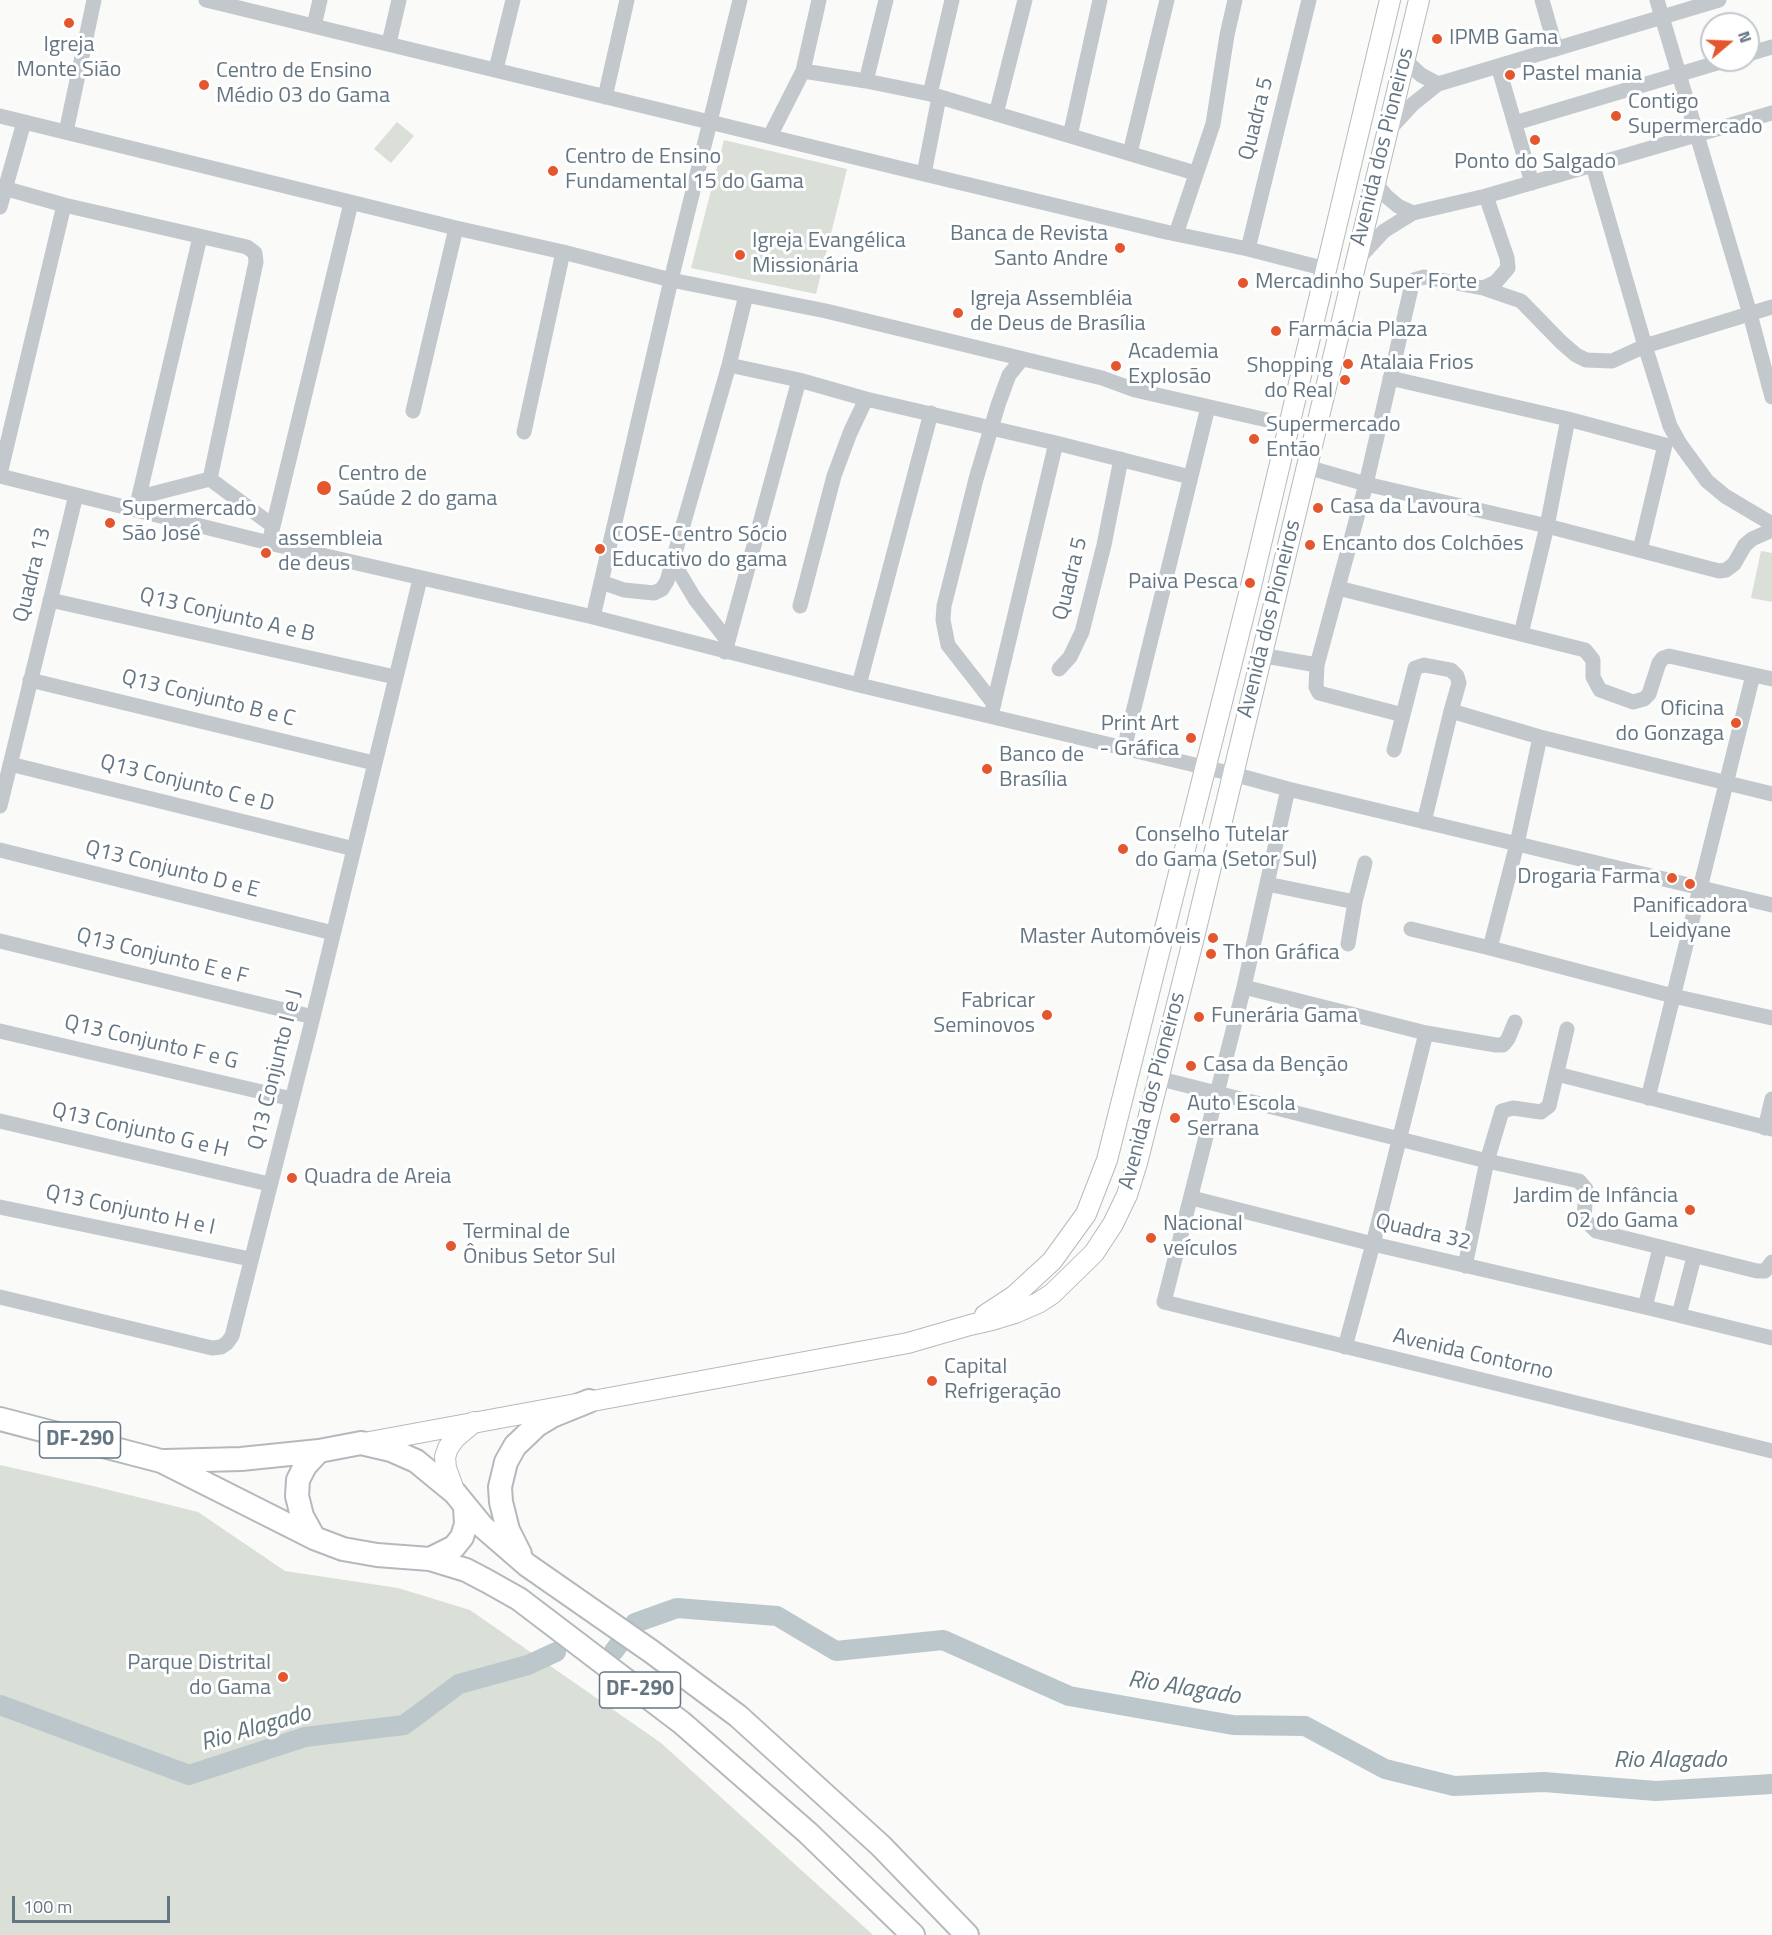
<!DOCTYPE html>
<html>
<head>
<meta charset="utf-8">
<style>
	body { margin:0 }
	#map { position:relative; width:1772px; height:1935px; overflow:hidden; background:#fafaf8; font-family:"Titillium Web",sans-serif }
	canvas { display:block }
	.north { position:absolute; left:1700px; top:12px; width:60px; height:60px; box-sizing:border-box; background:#fff; border:2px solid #c1c8cd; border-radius:50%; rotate:71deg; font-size:16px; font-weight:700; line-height:24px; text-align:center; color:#657683 }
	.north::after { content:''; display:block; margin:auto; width:21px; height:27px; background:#e4572e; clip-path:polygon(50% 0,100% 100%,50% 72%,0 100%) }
	.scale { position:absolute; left:12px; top:1896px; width:158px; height:27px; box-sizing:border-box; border:3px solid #657683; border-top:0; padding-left:8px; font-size:18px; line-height:21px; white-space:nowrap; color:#657683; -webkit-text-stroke:4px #fff; paint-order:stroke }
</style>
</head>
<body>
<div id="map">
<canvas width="1772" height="1935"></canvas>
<div class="north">N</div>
<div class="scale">100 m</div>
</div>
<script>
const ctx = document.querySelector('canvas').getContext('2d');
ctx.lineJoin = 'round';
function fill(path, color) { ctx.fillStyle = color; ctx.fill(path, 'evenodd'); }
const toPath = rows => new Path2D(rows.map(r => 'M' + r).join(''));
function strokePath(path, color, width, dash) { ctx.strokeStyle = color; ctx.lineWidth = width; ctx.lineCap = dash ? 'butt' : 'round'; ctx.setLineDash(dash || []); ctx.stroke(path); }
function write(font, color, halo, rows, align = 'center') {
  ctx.font = font + ' "Titillium Web",sans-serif'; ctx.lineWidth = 6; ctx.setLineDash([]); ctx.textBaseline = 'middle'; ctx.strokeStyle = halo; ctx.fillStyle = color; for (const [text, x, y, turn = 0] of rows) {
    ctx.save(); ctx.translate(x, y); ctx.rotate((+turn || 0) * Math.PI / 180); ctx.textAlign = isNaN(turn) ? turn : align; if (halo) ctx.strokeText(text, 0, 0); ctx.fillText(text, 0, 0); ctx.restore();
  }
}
fill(toPath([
	[397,122,414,136,391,163,374,149],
	[724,140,847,169,816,294,691,268],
	[1761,551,1772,553,1772,602,1751,598],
	[0,1465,93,1486,198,1512,285,1571,398,1588,470,1610,661,1743,873,1935,0,1935]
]), '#dadfd7');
strokePath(toPath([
	[614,1651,635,1623,677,1608,777,1616,836,1651,943,1640,1069,1696,1233,1725,1305,1726,1385,1769,1454,1786,1544,1782,1656,1791,1772,1784],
	[0,1705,189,1775,305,1737,404,1725,459,1684,528,1665,556,1652]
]), '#bbc7cb', 20);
const major = toPath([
	[985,1315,1014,1296,1052,1261,1086,1214,1107,1160,1251,586,1390,0],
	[364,1443,908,1343,970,1325,992,1320,1015,1313,1038,1303,1052,1294,1094,1253,1113,1224,1127,1195,1137,1163,1195,933,1419,0],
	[455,1493,446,1468,445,1457,448,1448,455,1438,474,1422]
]);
const highway = toPath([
	[0,1419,161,1461,314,1538,343,1549,377,1555,430,1559,466,1570,487,1581,519,1599,682,1723,808,1833,913,1935],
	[165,1461,241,1459,319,1451,361,1443,391,1450,416,1461,455,1493,482,1526,527,1565,652,1652,738,1716,881,1846,967,1935],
	[314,1538,302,1516,297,1496,298,1480,305,1466,319,1451],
	[520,1554,508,1530,501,1502,500,1487,506,1462,515,1446,537,1425,552,1416,589,1401],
	[430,1559,454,1547,462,1537,466,1524,465,1507]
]);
strokePath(major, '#b5babe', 22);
strokePath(highway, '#b4b9bd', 26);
strokePath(toPath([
	[206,0,924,174,1166,232,1248,249,1326,269],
	[1542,0,1556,49],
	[1657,0,1750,314,1772,397],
	[314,26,320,0],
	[389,43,399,0],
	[1748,54,1772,47],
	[1405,60,1421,75,1438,84],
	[1498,66,1532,183],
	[496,69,513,0],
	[803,71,866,81,930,94,1195,173],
	[866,81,886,0],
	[930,94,952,0],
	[605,97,627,0],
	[996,114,1025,0],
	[0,116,456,228,563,252,671,280,826,311,1102,378,1135,390,1289,425],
	[1515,123,1727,60],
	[1388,131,1413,104,1438,84,1719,0],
	[66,132,94,0],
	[770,136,803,71,819,0],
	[1070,136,1100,0],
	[1130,153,1167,0],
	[924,174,939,97],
	[1374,181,1386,196,1398,206,1413,213],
	[0,187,64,205,247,247,255,253,256,262,210,479],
	[0,207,24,122],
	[1176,234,1213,124,1227,35,1235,0],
	[1248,249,1309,0],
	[1359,258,1384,231,1413,213,1486,196,1772,113],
	[1483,288,1521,301,1561,342,1576,355,1586,360,1612,361,1645,346,1593,166],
	[1772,307,1645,346,1670,426,1680,444,1707,481,1725,496,1772,524],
	[729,365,799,380,866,399,1056,443,1190,477],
	[1390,378,1568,419,1665,445,1640,550],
	[413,411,456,228],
	[524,432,563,252],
	[1307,467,1366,484,1547,526,1719,571,1726,570,1734,564,1745,545,1752,539,1772,530],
	[0,474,64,205],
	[0,476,269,543,593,617,859,685,1233,774,1288,789,1772,905],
	[210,479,273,526],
	[140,497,210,479],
	[136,509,200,237],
	[269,543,351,203],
	[673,562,695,599,728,641],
	[601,582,624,590,654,593,662,589,667,581,729,365,746,295],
	[1338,588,1521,634,1547,526,1568,419],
	[50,600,395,677],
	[800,606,834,476,850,433,866,399],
	[593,617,671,280,740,0],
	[1521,634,1585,650,1593,660,1593,677,1600,690,1633,702,1644,699,1649,694,1659,663,1663,658,1669,656,1772,679],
	[725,652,799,380],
	[1260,655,1317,665],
	[1059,669,1070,657,1082,632,1104,545,1121,459],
	[30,680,374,763],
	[859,685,931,413],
	[994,704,948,645,943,620,944,606,976,479,998,405,1009,375,1022,359],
	[992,711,1056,443],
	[1403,715,1415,668,1424,665,1451,670,1457,676,1459,683,1451,711,1540,737,1772,794],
	[1124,749,1208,407],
	[1394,750,1403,715,1319,693,1316,687,1317,665,1366,484,1412,284,1414,280,1424,277,1483,288,1496,282,1508,268,1507,258,1486,196],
	[10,764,354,849],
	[1288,789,1244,987,1164,1302,1772,1451],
	[0,806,76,495],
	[1424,822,1451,711],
	[0,850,333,933],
	[1267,884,1355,902],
	[1411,929,1490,948,1517,844,1540,737],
	[0,941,313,1017],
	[1348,944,1355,902,1365,863],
	[1490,948,1673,996,1772,1018],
	[1244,987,1426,1033,1496,1045,1503,1045,1508,1039,1515,1022],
	[0,1031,292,1099],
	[1557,1074,1772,1129],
	[1157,1078,1487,1161,1579,1181,1586,1189,1584,1219,1596,1231,1757,1271,1765,1271,1772,1262],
	[1648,1098,1753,675],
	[0,1121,269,1184],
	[1765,1128,1772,1099],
	[1192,1198,1373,1244,1645,1307,1772,1338],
	[0,1207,250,1259],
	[1465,1266,1487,1161,1502,1111,1513,1108,1541,1112,1549,1106,1567,1029],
	[0,1297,212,1348,221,1347,227,1343,232,1336,313,1017,420,579],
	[1645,1307,1660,1248],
	[1679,1315,1694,1257],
	[1345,1347,1373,1244,1426,1033]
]), '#c3c8cc', 15);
strokePath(major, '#fff', 20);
strokePath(highway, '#fff', 22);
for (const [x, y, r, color] of [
	[69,23,6,"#e4572e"],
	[1437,39,6,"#e4572e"],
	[1510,75,6,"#e4572e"],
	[204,85,6,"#e4572e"],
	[1616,116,6,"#e4572e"],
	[1535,140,6,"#e4572e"],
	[553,171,6,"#e4572e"],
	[1120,248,6,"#e4572e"],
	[740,255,6,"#e4572e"],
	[1243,283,6,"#e4572e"],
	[958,313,6,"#e4572e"],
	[1276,331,6,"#e4572e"],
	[1348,364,6,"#e4572e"],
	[1116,366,6,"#e4572e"],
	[1345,380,6,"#e4572e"],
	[1254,439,6,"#e4572e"],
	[324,488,8,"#e4572e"],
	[1318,508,6,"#e4572e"],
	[110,523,6,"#e4572e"],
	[1310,545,6,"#e4572e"],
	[600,549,6,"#e4572e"],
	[266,553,6,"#e4572e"],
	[1250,583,6,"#e4572e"],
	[1736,723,6,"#e4572e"],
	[1191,738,6,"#e4572e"],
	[987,769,6,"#e4572e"],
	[1123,849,6,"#e4572e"],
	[1672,878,6,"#e4572e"],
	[1690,884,6,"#e4572e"],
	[1213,938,6,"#e4572e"],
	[1211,954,6,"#e4572e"],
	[1047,1015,6,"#e4572e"],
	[1199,1017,6,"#e4572e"],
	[1191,1066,6,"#e4572e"],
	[1175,1118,6,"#e4572e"],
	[292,1178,6,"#e4572e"],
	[1690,1210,6,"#e4572e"],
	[1151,1238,6,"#e4572e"],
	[451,1246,6,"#e4572e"],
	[932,1381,6,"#e4572e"],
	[283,1677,6,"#e4572e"]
]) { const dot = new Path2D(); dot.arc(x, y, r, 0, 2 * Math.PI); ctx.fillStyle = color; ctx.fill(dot); strokePath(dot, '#fff', 2); }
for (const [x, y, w] of [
	[80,1440,81],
	[640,1690,81]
]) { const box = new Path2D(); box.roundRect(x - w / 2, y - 18, w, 36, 4.5); ctx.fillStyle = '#fff'; ctx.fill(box); strokePath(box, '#657683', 1.5); }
write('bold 21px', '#657683', null, [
	["DF-290",80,1440],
	["DF-290",640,1690]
]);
write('22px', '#657683', '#fff', [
	["IPMB Gama",1449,39],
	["Igreja",69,46,"center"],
	["Monte Sião",69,71,"center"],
	["Centro de Ensino",216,72],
	["Médio 03 do Gama",216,97],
	["Pastel mania",1522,75],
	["Contigo",1628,103],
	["Supermercado",1628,128],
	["Centro de Ensino",565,158],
	["Fundamental 15 do Gama",565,183],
	["Ponto do Salgado",1535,163,"center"],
	["Banca de Revista",1108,235,"right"],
	["Santo Andre",1108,260,"right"],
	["Igreja Evangélica",752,242],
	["Missionária",752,267],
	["Mercadinho Super Forte",1255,283],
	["Igreja Assembléia",970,300],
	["de Deus de Brasília",970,325],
	["Farmácia Plaza",1288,331],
	["Academia",1128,353],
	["Explosão",1128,378],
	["Atalaia Frios",1360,364],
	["Shopping",1333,367,"right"],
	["do Real",1333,392,"right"],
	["Supermercado",1266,426],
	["Então",1266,451],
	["Centro de",338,475],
	["Saúde 2 do gama",338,500],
	["Casa da Lavoura",1330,508],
	["Supermercado",122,510],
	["São José",122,535],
	["COSE-Centro Sócio",612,536],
	["Educativo do gama",612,561],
	["assembleia",278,540],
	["de deus",278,565],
	["Encanto dos Colchões",1322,545],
	["Paiva Pesca",1238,583,"right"],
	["Oficina",1724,710,"right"],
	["do Gonzaga",1724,735,"right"],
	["Print Art",1179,725,"right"],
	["- Gráfica",1179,750,"right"],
	["Banco de",999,756],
	["Brasília",999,781],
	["Conselho Tutelar",1135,836],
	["do Gama (Setor Sul)",1135,861],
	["Drogaria Farma",1660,878,"right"],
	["Panificadora",1690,907,"center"],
	["Leidyane",1690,932,"center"],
	["Master Automóveis",1201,938,"right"],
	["Thon Gráfica",1223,954],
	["Fabricar",1035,1002,"right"],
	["Seminovos",1035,1027,"right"],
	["Funerária Gama",1211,1017],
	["Casa da Benção",1203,1066],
	["Auto Escola",1187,1105],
	["Serrana",1187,1130],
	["Quadra de Areia",304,1178],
	["Jardim de Infância",1678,1197,"right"],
	["02 do Gama",1678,1222,"right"],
	["Nacional",1163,1225],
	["veículos",1163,1250],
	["Terminal de",463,1233],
	["Ônibus Setor Sul",463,1258],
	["Capital",944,1368],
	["Refrigeração",944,1393],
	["Parque Distrital",271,1664,"right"],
	["do Gama",271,1689,"right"]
], 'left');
write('22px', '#657683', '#fff', [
	["Quadra 5",1257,119,-76],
	["Avenida dos Pioneiros",1383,147,-76],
	["Quadra 13",33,575,-76],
	["Quadra 5",1071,579,-76],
	["Q13 Conjunto A e B",227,616,13],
	["Avenida dos Pioneiros",1270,619,-76],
	["Q13 Conjunto B e C",208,699,14],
	["Q13 Conjunto C e D",187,784,14],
	["Q13 Conjunto D e E",172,870,14],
	["Q13 Conjunto E e F",162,957,14],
	["Q13 Conjunto F e G",151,1043,13],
	["Q13 Conjunto I e J",276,1070,-76],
	["Avenida dos Pioneiros",1153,1091,-75],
	["Q13 Conjunto G e H",140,1131,13],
	["Q13 Conjunto H e I",130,1211,12],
	["Quadra 32",1423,1233,13],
	["Avenida Contorno",1473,1355,13]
]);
write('italic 24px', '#60757c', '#fff', [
	["Rio Alagado",1184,1689,9],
	["Rio Alagado",256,1729,-16],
	["Rio Alagado",1670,1761]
]);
</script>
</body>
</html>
